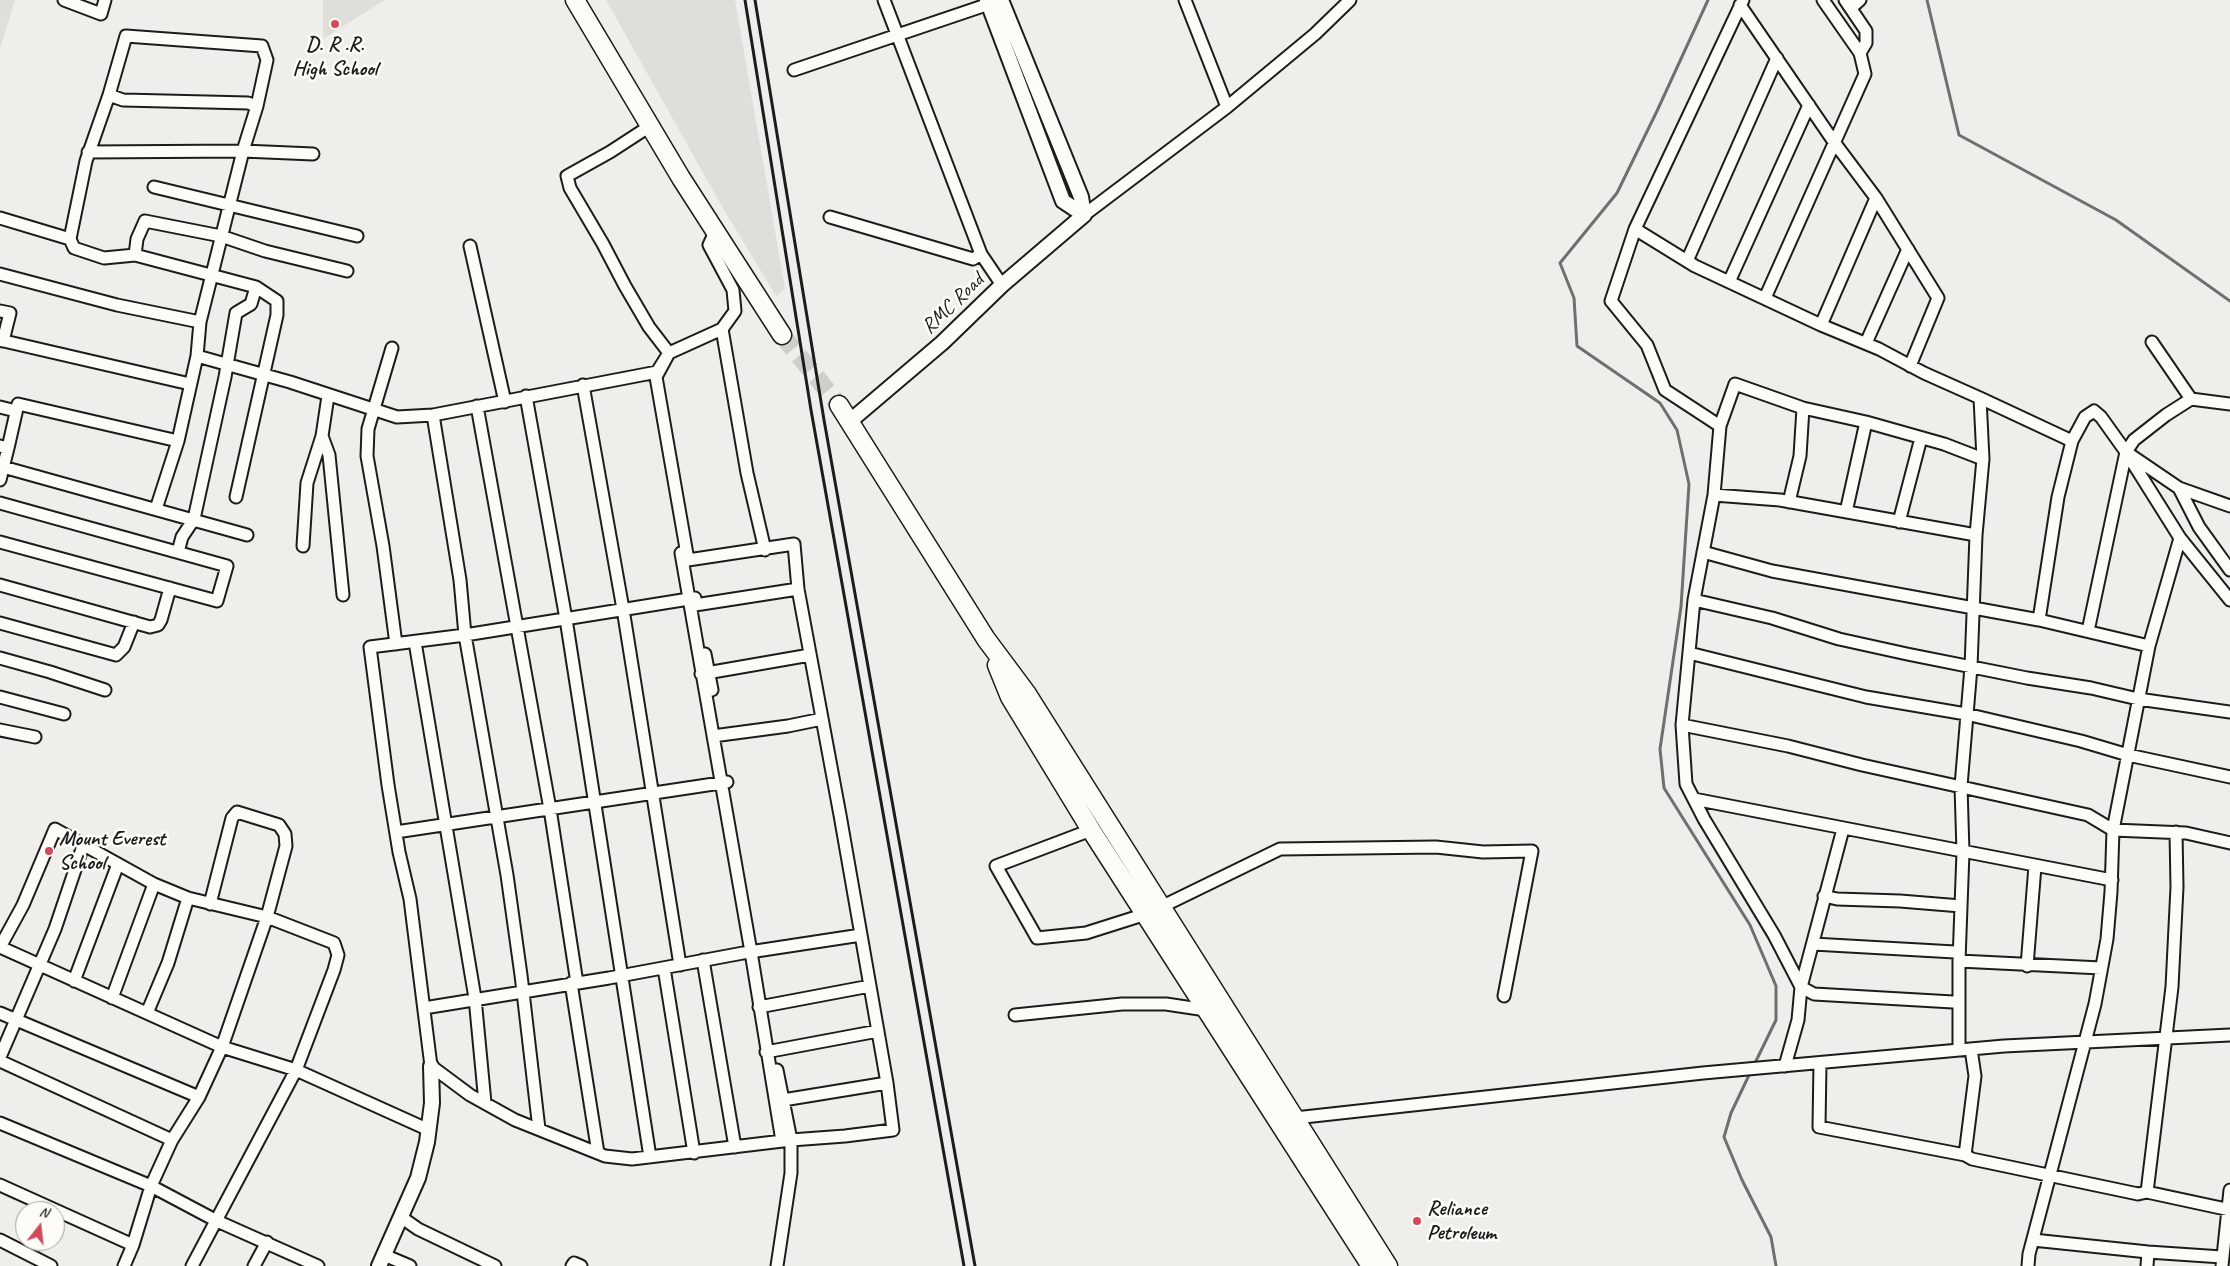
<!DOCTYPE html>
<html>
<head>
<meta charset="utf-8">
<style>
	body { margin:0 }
	#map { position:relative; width:2230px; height:1266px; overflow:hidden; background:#f0eeea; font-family:Caveat,sans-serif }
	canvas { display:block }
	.north { position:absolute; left:15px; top:1201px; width:50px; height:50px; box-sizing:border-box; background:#fdfcf7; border:1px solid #a3a29f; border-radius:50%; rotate:16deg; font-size:14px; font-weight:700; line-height:20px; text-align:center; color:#1c1c1c }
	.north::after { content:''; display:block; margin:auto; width:18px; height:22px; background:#d1495b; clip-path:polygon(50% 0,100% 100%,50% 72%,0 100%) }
</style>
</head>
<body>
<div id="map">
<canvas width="2230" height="1266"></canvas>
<div class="north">N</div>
</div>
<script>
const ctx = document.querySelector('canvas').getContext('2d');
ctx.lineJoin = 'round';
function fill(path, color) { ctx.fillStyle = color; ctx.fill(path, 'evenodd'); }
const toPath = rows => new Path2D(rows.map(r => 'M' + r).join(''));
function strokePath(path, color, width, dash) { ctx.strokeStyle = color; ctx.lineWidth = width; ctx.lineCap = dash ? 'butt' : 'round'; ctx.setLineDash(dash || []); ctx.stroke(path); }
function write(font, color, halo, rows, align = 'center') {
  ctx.font = font + ' Caveat,sans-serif'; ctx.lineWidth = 5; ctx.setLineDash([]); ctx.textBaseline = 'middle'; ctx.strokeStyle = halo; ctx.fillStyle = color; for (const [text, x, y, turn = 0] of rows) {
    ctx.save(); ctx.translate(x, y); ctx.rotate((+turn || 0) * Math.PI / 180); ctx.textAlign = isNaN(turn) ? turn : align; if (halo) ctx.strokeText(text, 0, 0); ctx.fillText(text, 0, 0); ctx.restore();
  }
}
fill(toPath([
	[0,0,15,0,0,48],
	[323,0,385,0,323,39],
	[606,0,735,0,785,289,776,296,720,203]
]), '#e0deda');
strokePath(toPath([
	[1708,0,1657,111,1617,193,1560,263,1574,298,1577,346,1660,403,1677,430,1689,484,1681,607,1660,749,1664,788,1750,925,1776,986,1776,1020,1754,1065],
	[1927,0,1959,135,2116,220,2230,301],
	[1751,1071,1731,1113,1724,1137,1742,1180,1771,1237,1776,1266]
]), '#706f6d', 3);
strokePath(toPath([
	[782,335,839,405]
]), '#d0cecb', 18, [18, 9]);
const minor = toPath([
	[64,0,101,14,105,0],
	[884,0,981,254,1002,285],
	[1185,0,1227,107],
	[1845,0,1866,31,1866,43,1860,53],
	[1740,5,1834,142,1876,198,1938,298,1910,366],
	[1851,8,1860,0],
	[794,70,989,4],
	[109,95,123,100,248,103,257,106],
	[88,152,243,151,313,154],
	[154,187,357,236],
	[1084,215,1227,107,1315,34,1350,0],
	[830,217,973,259,981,254],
	[0,218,70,239,74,248,104,258,135,255,256,287,277,301,277,315,236,497],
	[1635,229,1743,0],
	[70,239,86,161,109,95,126,36,262,46,267,60,257,106,243,151,200,322],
	[470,246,505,402],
	[135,255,137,239,145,221,221,236,265,251,347,271],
	[1687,261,1777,58],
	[0,274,117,305,200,322,197,356,290,382,397,417,433,415,657,372,669,353,649,327,625,286,603,244,570,188,567,176,610,152,650,126],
	[1729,282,1809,105],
	[1765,298,1865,74,1860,53,1823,0],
	[0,311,10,313,3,341],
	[1821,325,1876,198],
	[722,329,747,473,765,550],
	[0,340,190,384],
	[2152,342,2191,399],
	[1866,343,1908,249],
	[392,348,368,429,367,456,383,546,396,644],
	[583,385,623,609,680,965],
	[526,396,566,619,650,1157],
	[477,406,550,809,577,983],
	[0,407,16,411],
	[433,415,460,580,465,635,507,875,521,975,539,1129],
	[1720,426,1665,390,1647,345,1611,301,1635,229,1695,266,1821,325,1879,349,1924,373,1980,398],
	[322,436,329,455,343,595],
	[2072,441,2085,417,2094,411,2101,417,2126,452,2179,488,2230,506],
	[0,446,8,448,18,404,178,441,197,356],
	[2126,452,2134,440,2166,415,2191,399,2230,404],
	[1983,459,1980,398,2072,441,2058,497,2039,620],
	[3,467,247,535],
	[0,480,8,448],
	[2179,488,2199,527,2230,570],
	[1714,495,1780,500,1976,535,1983,459,1944,444,1866,422,1803,408,1735,384,1720,426,1714,495,1694,600,1682,725,1686,784,1704,819,1774,935,1801,987,1798,1020,1785,1066],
	[1789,502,1800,456,1803,408],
	[0,503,227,566,217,601,0,542],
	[156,509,178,441],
	[1846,512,1866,422],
	[1899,522,1921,438],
	[303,546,307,483,322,436,328,396],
	[178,552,182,537,194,519,225,377,236,313,251,304,256,287],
	[1703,552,1772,571,2039,620,2149,646,2113,830,2111,892,2107,939,2095,1004,2029,1254,2028,1266],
	[681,553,751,952,782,1141],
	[0,585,150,627,158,625,161,620,170,588],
	[695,598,465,635,370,647,388,785,399,852,410,899,431,1066,470,1095,515,1120,605,1156,632,1159,791,1140,845,1136,893,1130,887,1083,840,815,798,589,794,544,688,560,656,377,669,353,722,329,735,311,733,290,709,245,715,232],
	[1694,600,1772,618,1839,639,1907,654,2027,678,2091,688,2138,699,2230,712],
	[695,605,798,589],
	[0,623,116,655,124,647,134,622],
	[2088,631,2126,452,2180,538],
	[415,642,475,998,485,1103],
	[2149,646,2180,538,2230,600],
	[1689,653,1866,697,1966,714,2081,741,2128,755,2230,777],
	[705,654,712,690],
	[0,658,50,672,105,690],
	[701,674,810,655],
	[0,697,64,714],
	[1682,725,1788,746,1862,765,2088,815,2113,830,2186,833,2230,843],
	[0,730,35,737],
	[713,736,788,726,822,719],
	[1694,799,2112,880],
	[1843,829,1801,987,1814,994,1953,1002],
	[1091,830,996,866,1037,938,1086,933,1146,914],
	[396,832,727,782],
	[1824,896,1837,899,1900,901,1961,906],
	[210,904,232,818,237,812,279,825,285,834,286,846,267,917,222,1047,296,1070,429,1130],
	[1161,907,1280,849,1436,847,1483,852,1532,851,1504,996],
	[1813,944,1955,952],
	[0,947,222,1047,199,1097,172,1140,151,1186,133,1245,124,1266],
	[0,947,23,905,55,829,118,864],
	[703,960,735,1147],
	[1959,961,2101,968],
	[2027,966,2035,866],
	[664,968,694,1153],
	[74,981,118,864,154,884,188,898,267,917,334,943,338,955,334,970,296,1070,192,1266],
	[571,983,598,1153],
	[112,998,154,884],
	[759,1007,870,986],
	[424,1008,609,978,743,953,861,935],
	[0,1013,199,1097],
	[147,1013,168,963,188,898],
	[1015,1015,1122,1004,1166,1004,1206,1010],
	[1959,1050,1959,961,1963,852,1961,786,1971,667,1976,535],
	[766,1052,878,1031],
	[0,1057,55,929,84,843],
	[0,1061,172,1140],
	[1820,1063,1819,1127,1965,1155,1972,1159,2138,1194,2147,1192,2230,1210],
	[777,1101,887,1083],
	[1292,1121,1295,1118,1703,1073,2004,1046,2230,1035],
	[0,1123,151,1186,217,1221,318,1266],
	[1965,1155,1975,1076,1971,1049],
	[0,1185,133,1245],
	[2147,1192,2172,987,2177,887,2176,832],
	[401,1217,418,1229,495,1266],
	[0,1240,51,1266],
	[2033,1240,2148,1252,2222,1257],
	[384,1255,410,1266],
	[254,1266,267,1242],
	[572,1266,574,1263,581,1266],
	[777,1266,791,1173,791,1140,777,1070],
	[2147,1266,2148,1252],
	[2222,1266,2230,1190]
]);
const tertiary = toPath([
	[987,0,1063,201,1084,215],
	[1001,0,1081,197,1084,215],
	[849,422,942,343,1002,285,1084,215],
	[379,1266,418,1178,427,1142,432,1103,431,1066]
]);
const primary = toPath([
	[575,0,681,178,782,335],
	[839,405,986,639,1027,694,1388,1266],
	[997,665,1010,697,1091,830,1371,1266]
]);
strokePath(minor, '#1c1c1c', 15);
strokePath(tertiary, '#1c1c1c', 18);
strokePath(primary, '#1c1c1c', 21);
strokePath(minor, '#fdfcf7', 11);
strokePath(tertiary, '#fdfcf7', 14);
strokePath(primary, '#fdfcf7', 18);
strokePath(toPath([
	[745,0,811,410,964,1266],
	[755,0,824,420,975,1266]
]), '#1c1c1c', 3);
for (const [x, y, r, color] of [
	[335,24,5,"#d1495b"],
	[49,851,5,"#d1495b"],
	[1417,1221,5,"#d1495b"]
]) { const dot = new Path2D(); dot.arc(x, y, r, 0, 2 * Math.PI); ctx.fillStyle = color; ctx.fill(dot); strokePath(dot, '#fdfcf7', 2); }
write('bold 21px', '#1c1c1c', '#fdfcf7', [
	["D. R .R.",335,45,"center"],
	["High School",335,69,"center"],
	["Mount Everest",59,839],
	["School",59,863],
	["Reliance",1427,1209],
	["Petroleum",1427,1233]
], 'left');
write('21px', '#1c1c1c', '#fdfcf7', [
	["RMC Road",953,304,-44]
]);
</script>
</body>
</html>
